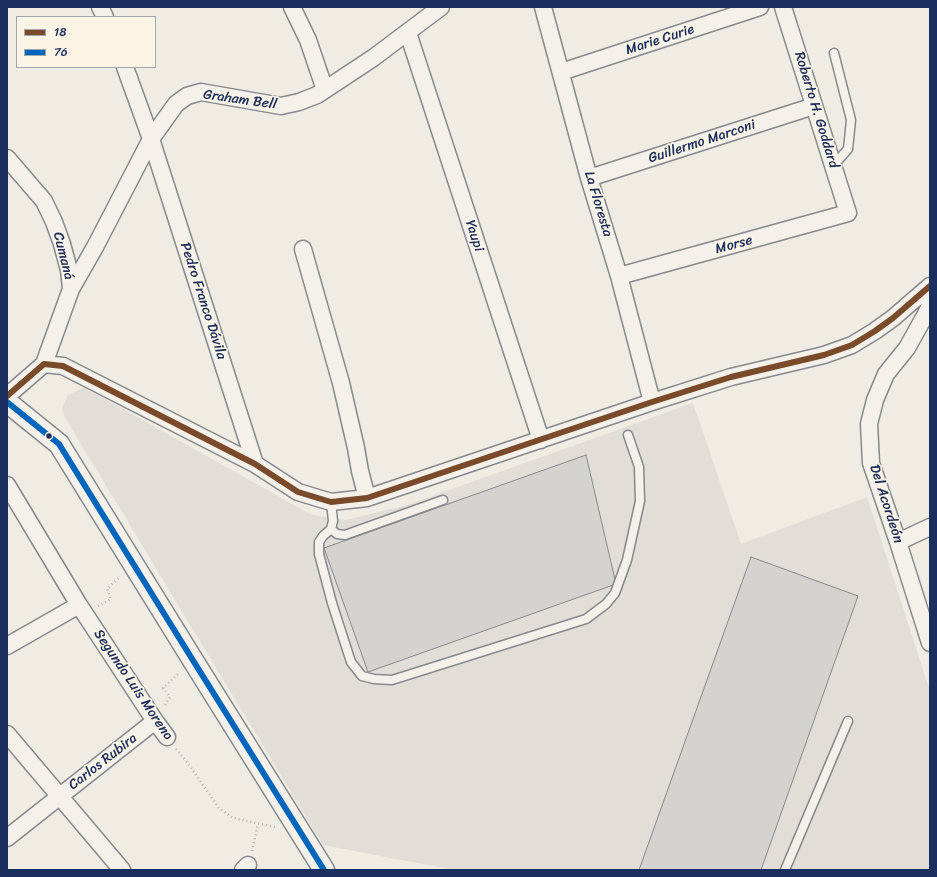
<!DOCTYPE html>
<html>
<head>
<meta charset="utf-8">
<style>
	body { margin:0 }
	#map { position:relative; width:937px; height:877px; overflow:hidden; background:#efece4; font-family:Sriracha,sans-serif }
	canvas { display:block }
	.frame { position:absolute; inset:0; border:8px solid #1b2f5e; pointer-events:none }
	.legend { position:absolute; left:16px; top:16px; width:140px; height:52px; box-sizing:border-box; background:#fcf5e5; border:1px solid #a2a6af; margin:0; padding:5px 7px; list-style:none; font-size:12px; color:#1b2f5e }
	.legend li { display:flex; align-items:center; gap:8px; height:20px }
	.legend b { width:20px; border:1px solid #a2a6af }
</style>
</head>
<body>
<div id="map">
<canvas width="937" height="877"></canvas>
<div class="frame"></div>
<ul class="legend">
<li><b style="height:5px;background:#7a4b2a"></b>18</li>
<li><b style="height:5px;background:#0065bd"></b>76</li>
</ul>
</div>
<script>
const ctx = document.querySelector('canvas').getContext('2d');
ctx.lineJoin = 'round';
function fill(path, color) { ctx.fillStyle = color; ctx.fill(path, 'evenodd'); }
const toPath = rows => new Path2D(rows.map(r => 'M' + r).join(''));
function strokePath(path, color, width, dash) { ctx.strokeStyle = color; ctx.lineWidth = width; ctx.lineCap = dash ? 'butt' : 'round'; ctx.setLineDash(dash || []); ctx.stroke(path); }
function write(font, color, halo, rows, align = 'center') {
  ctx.font = font + ' Sriracha,sans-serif'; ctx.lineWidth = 3.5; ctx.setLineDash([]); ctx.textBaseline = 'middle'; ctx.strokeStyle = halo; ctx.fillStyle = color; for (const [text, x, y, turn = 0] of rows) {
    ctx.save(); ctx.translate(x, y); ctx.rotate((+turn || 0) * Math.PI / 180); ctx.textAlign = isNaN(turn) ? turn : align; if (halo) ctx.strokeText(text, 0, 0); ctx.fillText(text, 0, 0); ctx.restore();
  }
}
fill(toPath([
	[83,388,103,398,312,515,346,520,407,505,693,403,741,544,867,497,930,691,930,870,454,870,323,845,64,416,62,408,68,395]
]), '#e0ded7');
const building = toPath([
	[586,455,616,584,368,672,324,548,586,455],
	[751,557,858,596,761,870,639,870,751,557]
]);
fill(building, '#d5d3d0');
strokePath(building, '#86898e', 1);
const service = toPath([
	[833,166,848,149,851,120,834,53],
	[331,502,333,521,331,529,323,536,319,542,319,554,332,603,351,662,362,676,374,679,392,680,586,619,606,604,615,593,627,560,640,501,639,467,628,435],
	[331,529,337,534,345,535,443,500],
	[785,870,848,721]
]);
const minor = toPath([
	[100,7,105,17],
	[292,7,308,40,325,90],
	[543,7,589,178,619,276,652,402],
	[408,33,541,440],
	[125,67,151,139,255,464],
	[561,72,760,7],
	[7,158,44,201,54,222,62,244,69,270,71,289,44,364],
	[589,178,814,106],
	[303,249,341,383,356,448,360,471,367,498],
	[619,276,848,213,783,7],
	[71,289,95,247,151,139,176,104,187,96,201,92,281,106,299,102,317,95,373,58,441,7],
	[930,305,927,312,907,348,886,374,875,400,869,424,871,463,898,542,930,643],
	[7,396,44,364,63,366,255,464,298,492,331,502,367,498,652,402,731,377,824,355,852,345,875,331,893,318,930,286],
	[7,485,79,605,155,721,167,737],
	[898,542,930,527],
	[7,646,79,605],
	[7,734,122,870],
	[7,838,155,721],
	[243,870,248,865]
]);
const tertiary = toPath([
	[7,402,59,444,194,662,324,870]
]);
strokePath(service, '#86898e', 11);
strokePath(minor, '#86898e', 19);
strokePath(tertiary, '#86898e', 23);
strokePath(toPath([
	[98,606,111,599,107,589,120,577],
	[165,705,170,697,163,688,179,673],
	[176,749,187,762,219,808,233,818,275,827],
	[252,851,258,824]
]), '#b1b2b4', 2.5, [1, 3]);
strokePath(service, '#f4f1eb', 8);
strokePath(minor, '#f4f1eb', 16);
strokePath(tertiary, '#f4f1eb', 20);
strokePath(toPath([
	[7,396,44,364,63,366,255,464,298,492,331,502,367,498,652,402,731,377,824,355,852,345,875,331,893,318,930,286]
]), '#7a4b2a', 6);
strokePath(toPath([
	[7,402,59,444,194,662,324,870]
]), '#0065bd', 6);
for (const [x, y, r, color] of [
	[49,436,3.5,"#1b2f5e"]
]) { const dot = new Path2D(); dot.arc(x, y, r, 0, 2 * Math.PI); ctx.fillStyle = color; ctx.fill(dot); strokePath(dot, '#fcf5e5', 1.5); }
write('14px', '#1b2f5e', '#fcf5e5', [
	["Marie Curie",660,40,-18],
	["Graham Bell",240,100,8],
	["Roberto H. Goddard",816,110,73],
	["Guillermo Marconi",702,142,-18],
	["La Floresta",598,204,73],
	["Yaupi",474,236,72],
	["Morse",734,245,-15],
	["Cumaná",63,256,76],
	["Pedro Franco Dávila",203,301,72],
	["Del Acordeón",886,504,72],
	["Segundo Luis Moreno",133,685,56],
	["Carlos Rubira",103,762,-38]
]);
</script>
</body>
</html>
